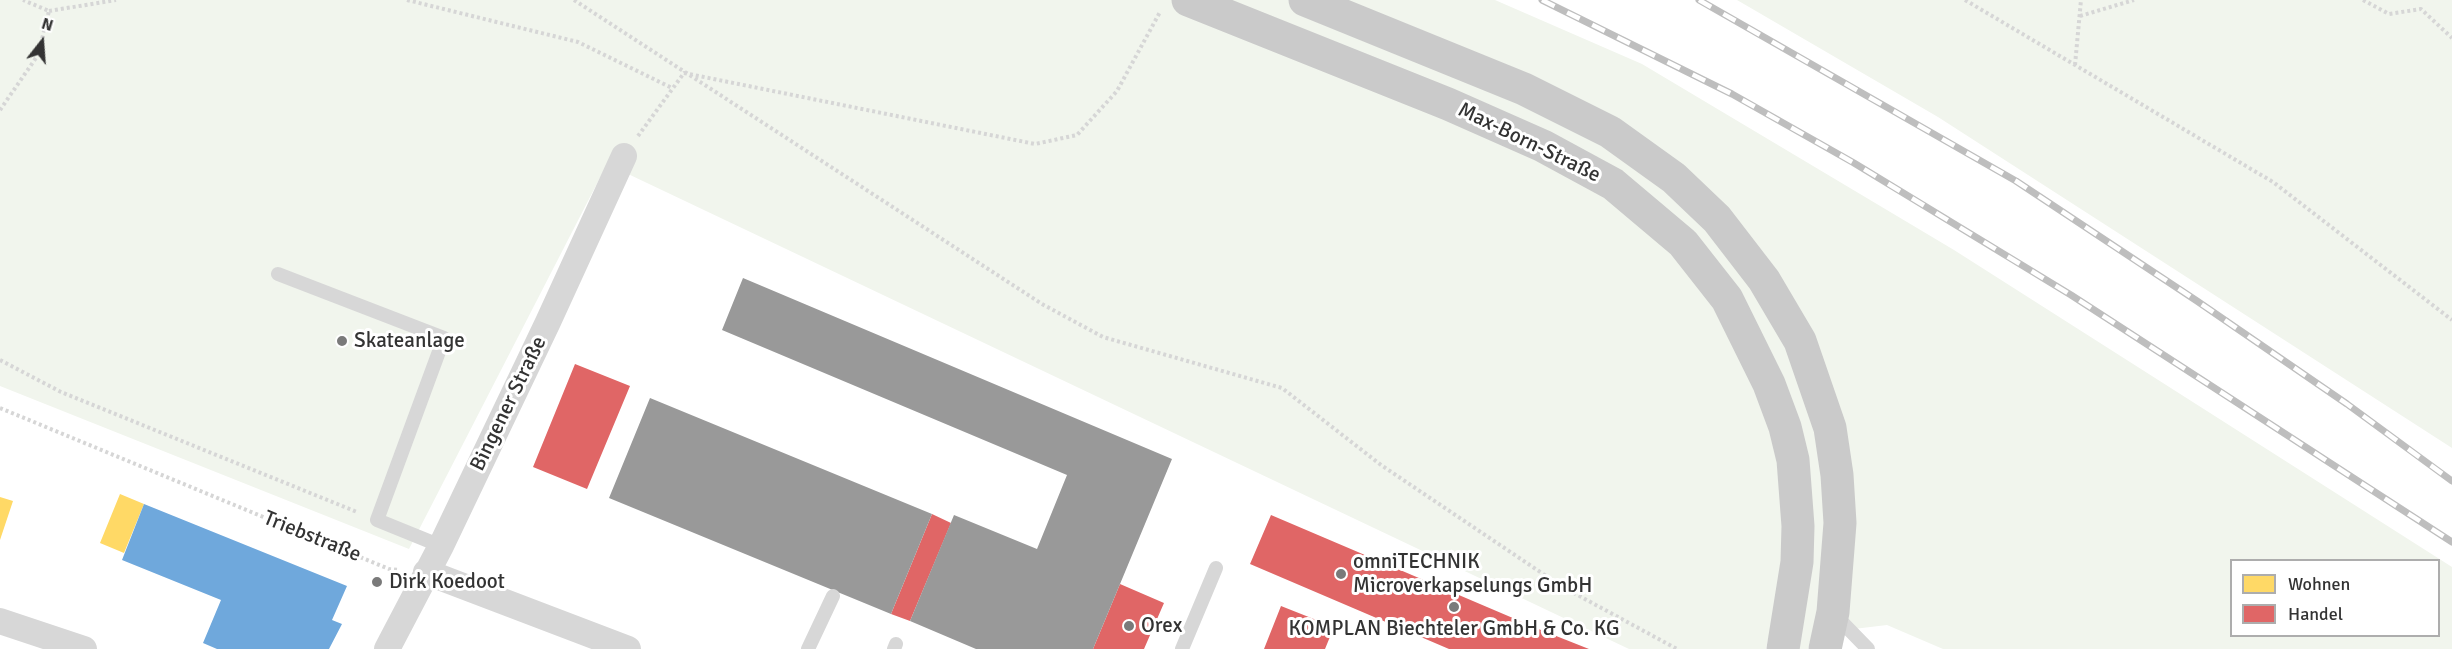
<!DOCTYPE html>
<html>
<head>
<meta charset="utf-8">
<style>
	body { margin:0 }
	#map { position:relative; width:2452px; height:649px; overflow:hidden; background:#fff; font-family:Signika,sans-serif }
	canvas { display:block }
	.legend { position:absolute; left:2230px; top:559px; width:210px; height:78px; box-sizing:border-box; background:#fff; border:2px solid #adadad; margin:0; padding:8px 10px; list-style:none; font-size:18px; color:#333 }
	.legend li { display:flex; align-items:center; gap:12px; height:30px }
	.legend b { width:30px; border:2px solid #adadad }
	.north { position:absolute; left:12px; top:12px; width:60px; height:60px; -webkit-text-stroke:4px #fff; paint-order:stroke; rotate:17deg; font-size:16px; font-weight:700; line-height:24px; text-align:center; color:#333 }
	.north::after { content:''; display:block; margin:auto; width:21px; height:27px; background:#333; clip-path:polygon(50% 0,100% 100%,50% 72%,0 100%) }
</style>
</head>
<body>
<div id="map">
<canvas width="2452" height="649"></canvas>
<ul class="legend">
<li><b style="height:16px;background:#ffd966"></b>Wohnen</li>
<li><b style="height:16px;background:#e06666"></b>Handel</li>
</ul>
<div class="north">N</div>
</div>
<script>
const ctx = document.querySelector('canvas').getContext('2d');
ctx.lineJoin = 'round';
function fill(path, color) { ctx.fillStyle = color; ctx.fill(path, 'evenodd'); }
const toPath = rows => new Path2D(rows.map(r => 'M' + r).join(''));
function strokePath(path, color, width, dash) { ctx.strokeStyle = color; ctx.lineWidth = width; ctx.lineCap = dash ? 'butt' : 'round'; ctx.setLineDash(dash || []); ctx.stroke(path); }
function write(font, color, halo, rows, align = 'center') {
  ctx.font = font + ' Signika,sans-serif'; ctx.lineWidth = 6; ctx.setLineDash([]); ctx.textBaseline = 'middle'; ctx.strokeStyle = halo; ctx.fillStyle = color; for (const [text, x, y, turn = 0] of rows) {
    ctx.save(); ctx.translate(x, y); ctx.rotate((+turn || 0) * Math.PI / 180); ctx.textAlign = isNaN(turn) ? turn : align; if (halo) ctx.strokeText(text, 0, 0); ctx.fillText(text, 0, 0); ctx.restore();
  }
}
fill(toPath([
	[0,0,1495,0,1642,64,1954,250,2452,567,2452,649,1943,649,1887,625,1812,634,1808,649,1795,649,1768,639,1766,649,1629,649,607,164,409,549,0,386],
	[2232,560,2438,560,2438,636,2232,636],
	[1737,0,2452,0,2452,448,1938,117]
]), '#f1f5ed');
fill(toPath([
	[120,494,144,504,124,553,100,543],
	[0,497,13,501,0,540]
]), '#ffd966');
fill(toPath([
	[575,364,630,386,587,489,533,467],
	[932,514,951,523,910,621,891,614],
	[1271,515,1541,630,1589,649,1449,649,1250,564],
	[1120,584,1164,603,1144,649,1093,649],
	[1281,606,1334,627,1325,649,1264,649]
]), '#e06666');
fill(toPath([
	[144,504,347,586,332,620,342,624,329,649,217,649,203,643,221,600,122,560]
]), '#6fa8dc');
fill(toPath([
	[743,278,1172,459,1093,649,976,649,910,621,954,515,1037,549,1067,475,722,330],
	[650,398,932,514,891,614,609,498]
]), '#999');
strokePath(toPath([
	[407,0,578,42,672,88],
	[574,0,1042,304,1103,337,1282,388,1381,465,1561,586,1677,649],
	[1965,0,2273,182,2452,320],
	[2363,0,2389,14,2421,9,2452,38],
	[49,11,116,0],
	[2080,16,2134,0],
	[2075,65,2081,0],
	[0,110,38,55,49,11,23,0],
	[638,136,684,73,1035,144,1077,135,1117,91,1160,12],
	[0,360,61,392,357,512],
	[0,408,389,569,399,570]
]), '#d6d6d6', 4, [3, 3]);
strokePath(toPath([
	[278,274,444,338,377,520,441,546],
	[1834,614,1868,649],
	[808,649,833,596],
	[894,649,896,644],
	[1182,649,1216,568]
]), '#d7d7d7', 14);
strokePath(toPath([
	[426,572,628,649],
	[0,621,84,649],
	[387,649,441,546,548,322,624,156]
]), '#d7d7d7', 26);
strokePath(toPath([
	[1188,0,1448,104,1543,146,1613,184,1683,243,1727,299,1769,384,1785,427,1793,460,1798,526,1797,562,1783,649],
	[1305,0,1524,89,1610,132,1674,178,1717,219,1764,280,1800,341,1830,428,1837,475,1840,523,1833,612,1825,649]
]), '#cacaca', 33);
const rail = toPath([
	[1542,0,1732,94,1854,163,2071,295,2452,542],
	[1699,0,2016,181,2197,301,2347,404,2452,481]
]);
strokePath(rail, '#bebebe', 7);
strokePath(rail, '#fff', 4.5, [14]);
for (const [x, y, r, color] of [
	[342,341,6,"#7a7a7a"],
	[1341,574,6,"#7a7a7a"],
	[377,582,6,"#7a7a7a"],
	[1454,607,6,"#7a7a7a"],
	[1129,626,6,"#7a7a7a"]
]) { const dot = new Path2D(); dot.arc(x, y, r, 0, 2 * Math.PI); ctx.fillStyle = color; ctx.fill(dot); strokePath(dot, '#fff', 2); }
write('21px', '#333', '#fff', [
	["Max-Born-Straße",1529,143,26],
	["Bingener Straße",509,404,-64],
	["Triebstraße",312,537,22]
]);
write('21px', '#333', '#fff', [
	["Skateanlage",354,341],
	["omniTECHNIK",1353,562],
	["Microverkapselungs GmbH",1353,586],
	["Dirk Koedoot",389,582],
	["Orex",1141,626],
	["KOMPLAN Biechteler GmbH & Co. KG",1454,629,"center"]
], 'left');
</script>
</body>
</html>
